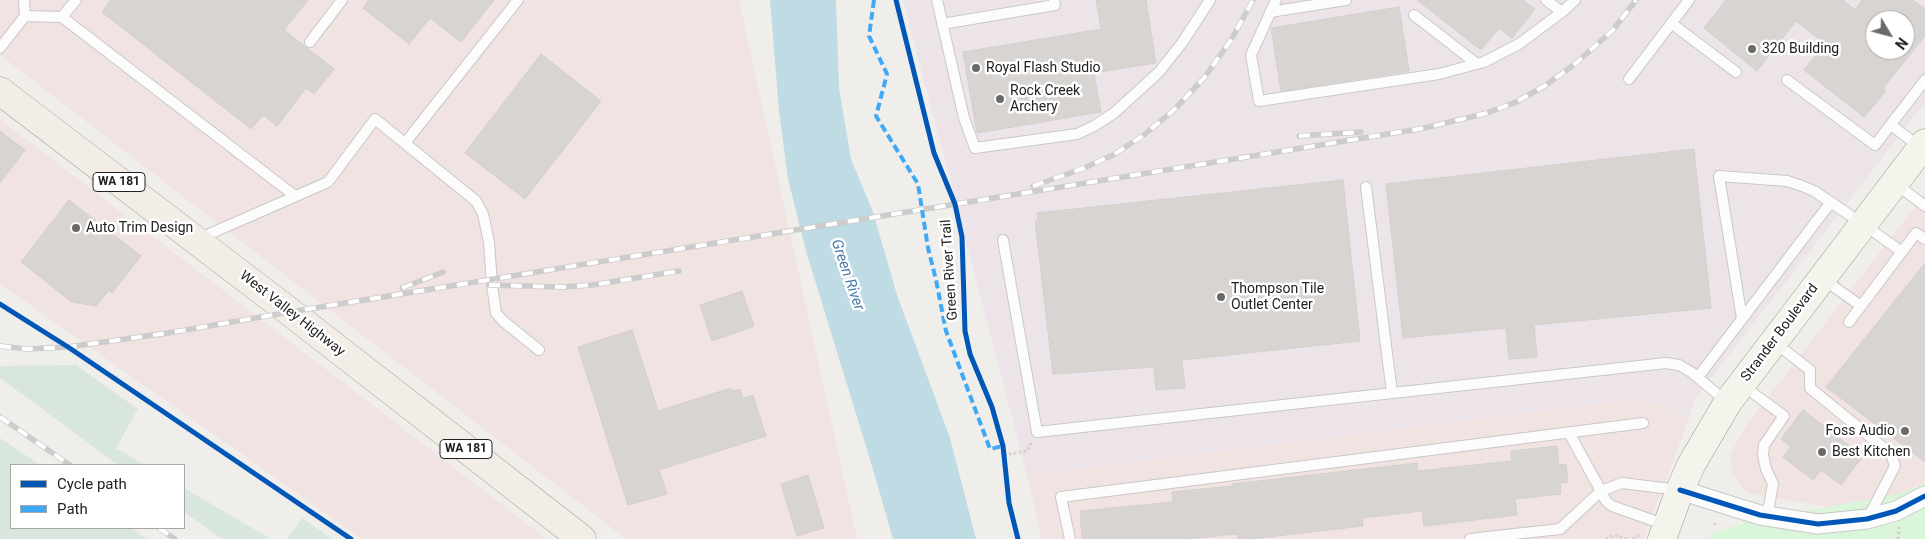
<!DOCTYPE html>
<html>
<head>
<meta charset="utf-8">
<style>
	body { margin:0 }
	#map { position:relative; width:1925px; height:539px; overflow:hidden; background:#f0eeeb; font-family:Roboto,sans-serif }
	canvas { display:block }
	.legend { position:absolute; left:10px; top:464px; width:175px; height:65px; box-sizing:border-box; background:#fff; border:1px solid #a7a7a7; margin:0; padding:6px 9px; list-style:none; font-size:15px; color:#222 }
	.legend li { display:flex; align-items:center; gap:10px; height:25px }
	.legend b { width:25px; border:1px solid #a7a7a7 }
	.north { position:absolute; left:1865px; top:10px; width:50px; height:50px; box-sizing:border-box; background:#fff; border:1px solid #a7a7a7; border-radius:50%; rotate:127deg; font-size:14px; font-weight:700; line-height:20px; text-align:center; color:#222 }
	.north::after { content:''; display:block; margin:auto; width:18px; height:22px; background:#6a6968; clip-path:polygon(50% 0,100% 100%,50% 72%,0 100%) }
</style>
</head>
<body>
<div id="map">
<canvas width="1925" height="539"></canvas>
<ul class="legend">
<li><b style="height:6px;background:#0057b8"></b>Cycle path</li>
<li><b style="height:6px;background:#3fa9f5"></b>Path</li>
</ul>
<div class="north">N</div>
</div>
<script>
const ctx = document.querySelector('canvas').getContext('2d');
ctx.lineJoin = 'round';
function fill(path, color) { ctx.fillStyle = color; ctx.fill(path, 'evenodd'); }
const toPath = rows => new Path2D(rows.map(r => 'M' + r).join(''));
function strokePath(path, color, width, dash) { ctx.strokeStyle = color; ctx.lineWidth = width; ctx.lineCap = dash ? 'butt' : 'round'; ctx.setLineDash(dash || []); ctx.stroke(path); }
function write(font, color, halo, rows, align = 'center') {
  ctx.font = font + ' Roboto,sans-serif'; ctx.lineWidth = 5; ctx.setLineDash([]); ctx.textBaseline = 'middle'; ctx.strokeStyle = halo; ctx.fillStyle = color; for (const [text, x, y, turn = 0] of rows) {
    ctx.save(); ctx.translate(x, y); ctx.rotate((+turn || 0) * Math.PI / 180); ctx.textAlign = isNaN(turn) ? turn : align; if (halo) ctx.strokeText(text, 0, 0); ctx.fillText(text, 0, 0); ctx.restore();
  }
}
fill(toPath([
	[0,0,739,0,857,539,626,539,0,55],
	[0,119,547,539,362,539,0,284],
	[1925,194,1925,484,1893,495,1828,507,1761,496,1746,492,1732,474,1730,454,1748,423],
	[1636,399,1655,402,1689,419,1643,539,1042,539,1027,475]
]), '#f1e3e1');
fill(toPath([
	[903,0,1925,0,1925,103,1695,399,1689,419,1655,402,1636,399,1027,475],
	[1875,20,1905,20,1905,50,1875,50]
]), '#ede4e9');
fill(toPath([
	[76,365,138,409,116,448,145,465,118,465,0,378,0,366],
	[0,438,40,465,11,465,11,528,131,528,147,539,0,539],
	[184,488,271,539,222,539,184,512],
	[302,518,332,539,287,539]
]), '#d9e6de');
fill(toPath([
	[1925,484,1925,539,1708,539,1712,534,1742,523,1893,495]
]), '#daf5da');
fill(toPath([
	[770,0,836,0,839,88,851,159,873,212,897,295,950,438,976,539,893,539,872,466,806,251,788,179,779,111]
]), '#bfdbe3');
const building = toPath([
	[111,0,308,0,284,30,334,69,314,94,306,88,277,126,263,115,251,129,102,12,111,0],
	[369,0,494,0,461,42,430,18,409,44,363,8,369,0],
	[1096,0,1146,0,1156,63,1094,73,1101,112,977,133,963,52,1101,29,1096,0],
	[1417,0,1523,0,1535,9,1512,38,1499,28,1481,50,1417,0],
	[1726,0,1843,0,1855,10,1862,0,1913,0,1925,9,1925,36,1883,88,1886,91,1864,117,1804,70,1825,44,1796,21,1757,71,1704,28,1726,0],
	[1875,20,1905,20,1905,50,1875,50,1875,20],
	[1399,7,1409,71,1281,91,1271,28,1399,7],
	[541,54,601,101,525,199,465,153,541,54],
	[0,131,25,150,0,183,0,131],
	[1694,149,1711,308,1534,325,1537,357,1509,359,1506,328,1403,338,1386,184,1694,149],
	[1343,180,1360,341,1182,360,1185,388,1156,390,1154,367,1053,374,1035,221,1038,221,1037,213,1343,180],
	[69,200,141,256,112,293,109,290,96,306,72,302,21,262,69,200],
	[1925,263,1925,462,1826,387,1925,263],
	[742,291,754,326,712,341,700,305,742,291],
	[632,330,658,411,731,388,732,391,740,389,743,398,753,395,766,436,659,470,667,494,628,505,578,347,632,330],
	[1803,410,1863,456,1841,485,1821,470,1813,480,1783,457,1791,447,1781,439,1803,410],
	[1557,446,1559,465,1566,464,1568,482,1560,483,1561,494,1515,499,1517,515,1424,526,1422,511,1362,518,1363,526,1251,539,1238,539,1238,534,1184,539,1082,539,1080,511,1173,502,1172,492,1232,486,1232,484,1417,463,1418,471,1512,461,1511,451,1557,446],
	[808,475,824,528,797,536,781,484,808,475]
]);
fill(building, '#d7d4d2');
strokePath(building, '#d3d0cc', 1);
const lane = toPath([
	[24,0,25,16,62,17],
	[76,0,62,17,295,196],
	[937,0,964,118,975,148,1077,134,1094,126,1114,113,1159,72,1182,43,1210,0],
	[1276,0,1251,55,1259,101,1439,74,1484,62,1519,44,1562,12,1575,0],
	[1546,0,1562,12],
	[1270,12,1346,0],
	[1414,15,1477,64],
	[1671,23,1736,72],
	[942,24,1055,5,1054,0],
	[310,42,342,0],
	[0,48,25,16],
	[1629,79,1689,0],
	[1787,80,1875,145,1925,80],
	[1891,125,1920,147],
	[405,143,518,0],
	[1896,184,1925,206],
	[1366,187,1392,393],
	[198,239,328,182,375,119,476,201,483,214,489,242,492,285,496,313,503,321,539,350],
	[1003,240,1037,432,1666,363,1679,365,1691,372,1727,402],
	[1823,279,1861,306],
	[1742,319,1719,176,1787,181,1802,186,1814,191,1863,224,1902,252],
	[1849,322,1916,233,1925,239],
	[1774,342,1810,370,1810,388,1891,454,1895,466,1868,518],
	[1698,377,1831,202],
	[1742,385,1784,416,1764,445,1763,455,1766,469,1773,484,1767,517],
	[1666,525,1612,506,1606,501,1601,491,1622,483,1679,490],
	[1070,539,1061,497,1643,423],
	[1470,539,1560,529,1601,491,1569,433]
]);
const street = toPath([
	[1680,490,1760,515,1818,524,1867,519,1896,511,1925,496]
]);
const secondary = toPath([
	[1662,539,1680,490,1691,465,1728,402,1925,143]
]);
const primary = toPath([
	[0,91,290,312,582,539]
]);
strokePath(lane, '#c9c8c7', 12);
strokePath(street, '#c9c8c7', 21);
strokePath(secondary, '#999a82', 29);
strokePath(primary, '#a79c86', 29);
strokePath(toPath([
	[1004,455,1027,451,1032,441],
	[1714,523,1715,525],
	[1606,539,1614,535,1628,539],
	[1633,539,1639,535],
	[1898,539,1899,527]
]), '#dccecd', 3, [2.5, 2.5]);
strokePath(lane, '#fdfcfc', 10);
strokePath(street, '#fdfcfc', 19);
strokePath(secondary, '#f4f4ed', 28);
strokePath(primary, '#f3ede7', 28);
const rail = toPath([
	[1299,136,1361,132],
	[1033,186,1084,168,1113,155,1144,135,1175,109,1204,78,1231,40,1253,0],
	[489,285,563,287,592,285,679,271],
	[402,288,443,272],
	[0,346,27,349,68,347,168,333,290,312,1425,128,1487,113,1516,102,1546,85,1575,64,1613,30,1636,0],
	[0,417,70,465],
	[159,528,175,539]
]);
strokePath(rail, '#ccc', 5.5);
strokePath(rail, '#fff', 4, [11]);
strokePath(toPath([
	[874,0,869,36,887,74,876,116,918,184,928,248,936,280,946,331,990,449,1003,446]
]), '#3fa9f5', 4, [8, 4]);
strokePath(toPath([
	[896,0,934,153,955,204,962,237,965,331,970,354,992,407,1003,446,1009,503,1018,539],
	[0,304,68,347,351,539],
	[1680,490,1760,515,1818,524,1867,519,1896,511,1925,496]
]), '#0057b8', 5);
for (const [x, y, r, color] of [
	[1752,49,5,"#6a6968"],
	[976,68,5,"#6a6968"],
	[1000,99,5,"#6a6968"],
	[76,228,5,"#6a6968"],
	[1221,297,5,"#6a6968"],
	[1905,431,5,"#6a6968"],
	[1822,452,5,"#6a6968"]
]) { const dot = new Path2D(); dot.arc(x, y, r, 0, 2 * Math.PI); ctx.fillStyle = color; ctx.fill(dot); strokePath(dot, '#fff', 2); }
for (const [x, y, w] of [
	[119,182,52],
	[466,449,52]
]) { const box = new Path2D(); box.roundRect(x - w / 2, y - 9.5, w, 19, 4); ctx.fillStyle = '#fff'; ctx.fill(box); strokePath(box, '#222', 1); }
write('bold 12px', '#222', null, [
	["WA 181",119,182],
	["WA 181",466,449]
]);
write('14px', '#222', '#fff', [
	["320 Building",1762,49],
	["Royal Flash Studio",986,68],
	["Rock Creek",1010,91],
	["Archery",1010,107],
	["Auto Trim Design",86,228],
	["Thompson Tile",1231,289],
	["Outlet Center",1231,305],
	["Foss Audio",1895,431,"right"],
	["Best Kitchen",1832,452]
], 'left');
write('14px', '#222', '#fff', [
	["Green River Trail",950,270,-94],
	["West Valley Highway",292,314,38],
	["Strander Boulevard",1780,333,-53]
]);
write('italic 15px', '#4a7aab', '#fff', [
	["Green River",847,275,71]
]);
</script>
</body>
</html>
